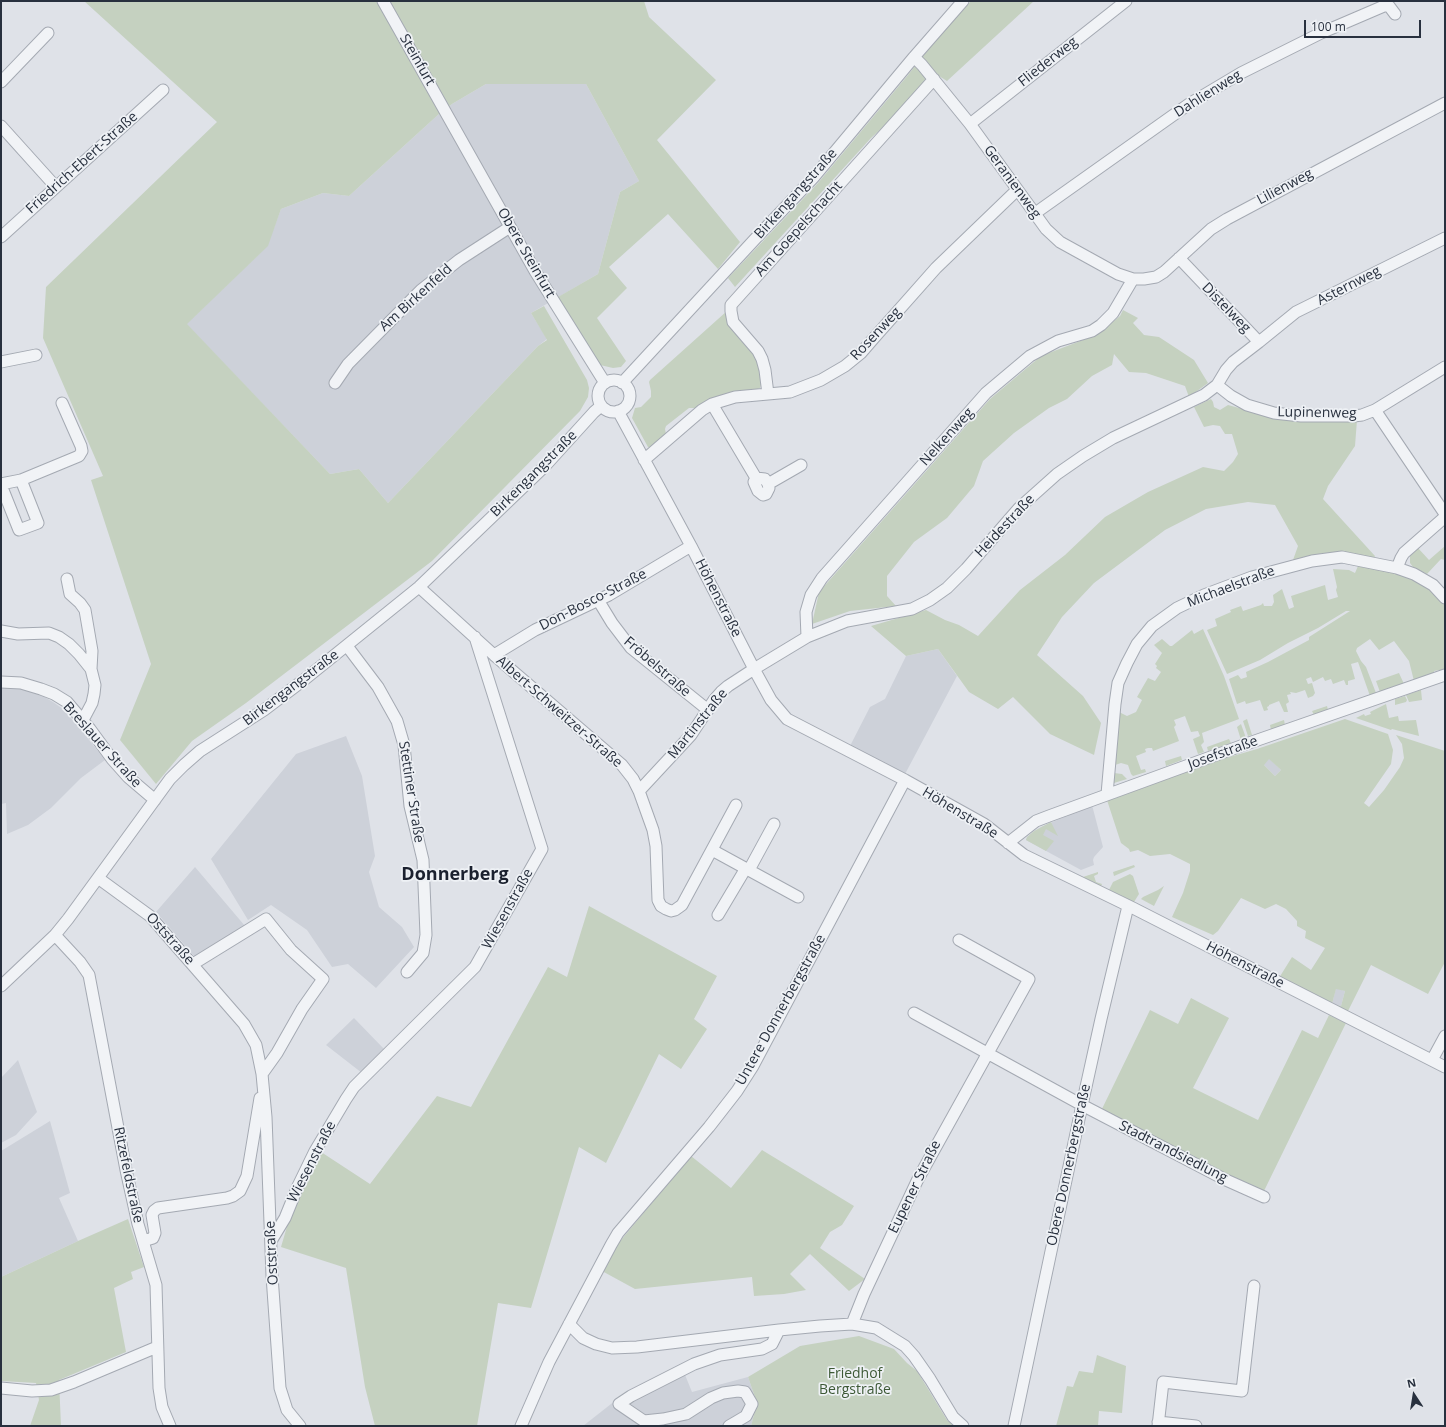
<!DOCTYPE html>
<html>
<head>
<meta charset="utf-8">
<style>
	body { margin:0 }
	#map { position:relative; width:1446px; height:1427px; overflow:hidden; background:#dfe2e8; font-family:"Open Sans",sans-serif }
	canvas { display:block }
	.frame { position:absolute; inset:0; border:2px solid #28303e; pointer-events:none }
	.north { position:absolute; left:1394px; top:1375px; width:40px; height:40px; -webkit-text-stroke:3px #eef1f5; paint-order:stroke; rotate:348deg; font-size:11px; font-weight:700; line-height:16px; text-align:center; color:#28303e }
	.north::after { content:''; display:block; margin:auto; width:14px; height:18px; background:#28303e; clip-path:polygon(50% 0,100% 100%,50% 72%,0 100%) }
	.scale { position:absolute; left:1304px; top:20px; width:117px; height:18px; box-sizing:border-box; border:2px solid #28303e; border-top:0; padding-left:5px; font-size:12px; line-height:14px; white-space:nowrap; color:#28303e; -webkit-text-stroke:3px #eef1f5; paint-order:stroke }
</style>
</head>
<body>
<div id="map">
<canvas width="1446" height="1427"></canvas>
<div class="frame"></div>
<div class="north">N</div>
<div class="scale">100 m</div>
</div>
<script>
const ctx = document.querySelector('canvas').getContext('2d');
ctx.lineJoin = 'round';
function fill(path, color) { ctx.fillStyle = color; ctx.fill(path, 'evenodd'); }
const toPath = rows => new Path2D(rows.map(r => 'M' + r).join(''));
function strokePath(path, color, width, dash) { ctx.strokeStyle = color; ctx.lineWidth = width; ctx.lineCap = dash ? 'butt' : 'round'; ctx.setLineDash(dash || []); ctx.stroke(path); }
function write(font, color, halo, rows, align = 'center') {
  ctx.font = font + ' "Open Sans",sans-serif'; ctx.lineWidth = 3.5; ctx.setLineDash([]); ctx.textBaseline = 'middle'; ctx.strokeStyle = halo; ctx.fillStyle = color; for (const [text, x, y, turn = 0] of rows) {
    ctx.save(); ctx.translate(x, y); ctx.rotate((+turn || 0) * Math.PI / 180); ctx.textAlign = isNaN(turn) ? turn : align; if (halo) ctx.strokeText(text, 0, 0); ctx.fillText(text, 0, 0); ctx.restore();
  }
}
fill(toPath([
	[486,84,586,84,639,181,620,192,598,274,531,313,547,339,538,346,388,503,359,469,330,474,186,324,267,246,281,209,323,193,349,196,439,114,452,104],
	[938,649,957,676,904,776,850,746,870,707,885,699,906,656],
	[1,687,21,689,41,695,53,702,63,709,78,726,105,760,81,778,51,808,28,825,7,834,6,803,1,804],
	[346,736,362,776,375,856,369,872,379,907,402,927,414,947,376,988,348,964,332,967,307,930,271,905,248,920,211,859,296,754],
	[1269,758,1281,770,1275,776,1263,764],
	[1092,805,1103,847,1094,857,1093,860,1094,865,1081,870,1026,840,1027,837,1041,827],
	[195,867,245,926,195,957,156,912],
	[1336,988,1345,991,1341,1006,1332,1004],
	[354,1018,384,1049,362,1073,326,1045],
	[18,1060,37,1112,16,1135,1,1143,1,1078],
	[50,1121,70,1193,59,1198,78,1241,1,1277,1,1151],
	[681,1365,692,1392,748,1377,757,1403,751,1426,583,1426,625,1393]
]), '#cdd1d9');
fill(toPath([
	[84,1,644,1,649,17,716,80,657,140,740,242,718,269,668,214,609,267,627,288,597,318,626,361,621,367,613,368,600,365,558,297,598,274,620,192,639,181,586,84,486,84,452,104,439,114,349,196,323,193,281,209,268,246,187,324,330,474,359,469,388,503,538,346,547,340,531,313,544,306,587,380,589,388,588,397,580,411,432,561,246,703,192,741,156,784,120,740,151,664,91,480,103,476,43,338,46,287,217,122],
	[971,1,1034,1,947,81,939,76,871,138,735,287,728,278,818,183,908,75,933,43],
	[1123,310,1138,318,1133,323,1144,335,1159,337,1194,360,1208,383,1189,397,1185,386,1146,373,1129,372,1114,354,1112,365,1092,376,1067,399,1049,408,1014,433,983,461,974,486,947,518,914,542,887,576,887,596,896,606,850,611,812,624,819,592,990,399,1041,356,1096,335,1120,316],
	[727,311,757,353,765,383,761,384,760,388,758,389,743,391,699,408,689,408,666,426,665,429,666,434,650,447,648,447,632,418,635,408,641,407,651,397,651,391,649,382,650,380],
	[1211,399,1213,402,1214,407,1220,410,1228,405,1276,418,1357,420,1355,446,1328,486,1323,499,1375,556,1374,559,1324,553,1293,560,1298,546,1275,505,1248,502,1206,509,1165,530,1094,583,1062,617,1037,655,1083,696,1101,723,1094,755,1050,734,1013,697,998,709,969,692,938,649,906,656,871,626,926,610,945,620,959,625,978,636,1020,590,1065,555,1105,517,1148,492,1203,467,1224,471,1233,462,1238,454,1232,434,1225,434,1220,426,1213,425,1204,427,1194,407],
	[1445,546,1445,560,1441,559,1427,574,1413,567,1410,563,1410,556,1418,548,1429,560],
	[1358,566,1402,573,1427,586,1445,603,1445,670,1440,671,1439,670,1434,671,1434,673,1414,681,1409,661,1394,641,1379,650,1370,639,1357,648,1356,651,1361,661,1366,667,1376,693,1370,696,1358,662,1351,664,1355,679,1348,681,1348,685,1346,685,1344,680,1333,684,1331,679,1325,681,1323,677,1313,682,1311,677,1306,679,1308,684,1312,683,1315,693,1313,696,1308,698,1305,690,1296,693,1290,692,1291,694,1287,695,1289,702,1286,704,1288,712,1284,712,1279,701,1269,705,1269,706,1267,707,1268,710,1264,711,1260,700,1246,704,1245,701,1237,704,1229,679,1238,675,1241,679,1247,677,1246,672,1268,662,1309,640,1309,637,1350,611,1346,611,1318,628,1288,643,1260,660,1227,674,1207,630,1217,626,1215,619,1231,612,1230,610,1241,606,1243,611,1261,605,1263,603,1264,606,1272,606,1274,602,1273,595,1282,589,1289,609,1294,607,1291,596,1325,585,1328,600,1338,597,1336,590,1337,587,1333,569,1349,570,1355,573],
	[1203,629,1224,676,1239,719,1202,733,1204,742,1201,745,1204,752,1198,754,1193,739,1200,736,1198,731,1191,732,1185,716,1174,720,1176,725,1174,727,1179,741,1153,751,1152,748,1148,748,1145,749,1146,752,1136,756,1141,770,1145,769,1146,772,1133,776,1131,774,1128,765,1121,763,1115,765,1119,712,1127,716,1136,712,1142,700,1137,697,1148,678,1155,681,1161,672,1156,668,1157,666,1155,664,1162,653,1154,645,1162,639,1170,646,1172,646,1192,630,1194,634],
	[1399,673,1404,684,1380,692,1376,681],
	[1421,690,1422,700,1409,702,1406,695],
	[1405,696,1407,700,1406,702,1395,705,1395,699],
	[1386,704,1389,718,1398,716,1399,721,1416,720,1419,736,1392,729,1391,730,1356,718,1364,714,1365,716,1371,714,1370,712],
	[1327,706,1328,710,1314,715,1312,711],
	[1247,719,1252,735,1248,736,1243,721],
	[1345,719,1388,734,1393,750,1391,764,1364,803,1369,807,1384,790,1400,767,1404,758,1402,744,1396,735,1445,751,1445,962,1428,994,1371,965,1347,1013,1279,978,1292,957,1311,970,1325,948,1305,938,1306,931,1297,926,1297,921,1286,909,1276,904,1265,909,1241,898,1218,931,1213,935,1172,917,1183,893,1190,871,1190,864,1170,854,1150,856,1138,850,1130,852,1129,849,1121,843,1106,797,1181,771,1257,749],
	[1269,759,1281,770,1275,776,1264,765],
	[1336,989,1345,991,1341,1006,1332,1004],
	[1284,720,1285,725,1271,730,1270,725],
	[1241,724,1246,738,1241,740,1237,727],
	[1229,739,1231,743,1208,751,1207,747],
	[1181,756,1182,760,1166,766,1165,761],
	[1114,773,1122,774,1127,779,1114,783,1113,782],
	[1051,822,1058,836,1046,829,1043,835,1054,841,1046,851,1026,840,1027,837,1034,831],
	[1134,865,1135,867,1114,876,1113,872],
	[1098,872,1098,874,1094,876,1096,882,1102,884,1101,886,1083,877],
	[1130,874,1133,876,1139,894,1134,902,1109,890,1113,882],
	[1164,886,1154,906,1141,899,1143,897,1158,890],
	[589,906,717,976,694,1019,707,1029,681,1069,659,1054,606,1163,579,1147,531,1308,498,1303,477,1426,375,1426,365,1387,346,1268,281,1247,295,1199,318,1150,370,1184,437,1096,471,1107,548,967,567,977],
	[1191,998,1229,1018,1193,1088,1258,1120,1302,1030,1318,1038,1329,1015,1346,1023,1263,1193,1100,1113,1150,1010,1178,1024],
	[762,1150,854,1206,842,1225,830,1232,820,1248,865,1279,849,1291,810,1254,790,1274,806,1290,784,1294,754,1296,752,1277,635,1289,602,1271,616,1246,691,1156,731,1188],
	[128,1219,144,1267,131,1272,133,1279,114,1288,126,1352,59,1380,61,1426,30,1426,39,1400,36,1383,1,1381,1,1277,78,1241],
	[859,1336,894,1349,907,1363,917,1371,947,1420,954,1426,751,1426,757,1403,748,1377,800,1346],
	[1097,1355,1126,1366,1122,1413,1099,1411,1098,1426,1056,1426,1067,1386,1073,1387,1079,1371,1093,1373]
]), '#c5d1c0');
const minor = toPath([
	[383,1,535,271,605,383],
	[914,57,922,65,970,124,1046,229,1060,242,1118,274,1133,279,1144,279,1156,277,1164,272,1211,229,1227,219,1445,103],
	[1,82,48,33],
	[970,124,1126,1],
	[1,126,56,187],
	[1034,214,1189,104,1241,73,1321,33,1384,6,1389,6,1395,14],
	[1,237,163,90],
	[1259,342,1296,312,1445,238],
	[1,362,36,355],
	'598 396a16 16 0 1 1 32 0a16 16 0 1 1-32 0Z',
	[335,383,348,364,421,290,459,260,510,227],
	[622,383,756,238,813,178,914,57,963,1],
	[1217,385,1231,396,1247,405,1274,413,1301,416,1354,416,1362,415,1375,410,1445,367],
	[768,394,765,370,762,359,758,351,733,322,731,311,731,305,934,79],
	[712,404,756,478,754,482,758,491,763,495,766,494,769,488,768,484,765,479,756,478],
	[1375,410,1445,514],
	[618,411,691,546,754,669,771,700,787,719,905,780,984,824,1024,855,1133,908,1445,1067],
	[644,460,702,410,712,404,735,397,790,392,821,380,845,366,861,353,874,338,936,268,1017,190],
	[21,480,79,456,82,451,81,446,62,403],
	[1,484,21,480,38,523,19,530,1,485],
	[768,484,801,465],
	[1397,568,1401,558,1404,553,1445,517],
	[67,579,70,594,80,603,85,610,92,651,91,669,95,685,94,694,92,703,83,720],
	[419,587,494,655,622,765,633,779,639,791],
	[598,600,612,623,631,648,708,710],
	[1,631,18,634,49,633,59,637,69,644,79,654,91,669],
	[807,637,806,612,811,595,822,578,986,393,1030,356,1058,341,1092,331,1101,325,1113,313,1133,279],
	[347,646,378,687,397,721,404,745,410,806,423,860,426,935,423,953,407,972],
	[494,655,535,630,609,595,691,546],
	[1,682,21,683,41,689,54,694,67,702,90,729,112,759,128,777,155,800],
	[1107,794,1115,704,1118,683,1127,663,1137,644,1152,626,1177,608,1204,595,1252,577,1312,561,1342,557,1397,568,1414,574,1433,585,1445,598],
	[736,805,682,905,675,910,671,911,666,909,661,906,658,900,656,846,653,830,639,791,691,735,714,700,721,692,728,686,754,669,807,637,847,621,912,609,930,600,947,588,966,569,1019,508,1057,474,1083,456,1113,438,1204,395,1217,385,1226,370,1233,362,1259,342,1179,258],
	[1008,843,1036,821,1049,816,1249,743,1445,675],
	[712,850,798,897],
	[749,870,774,824],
	[98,878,150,916,244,1024,256,1045,262,1074,266,1117,272,1276,280,1388,287,1410,300,1426],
	[718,915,746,868],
	[55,935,80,962,89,975,126,1170,138,1224,156,1285,159,1388,162,1407,170,1426],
	[193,964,266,919,291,950,323,979,302,1009,277,1053,262,1074],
	[1,986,55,935,68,919,170,779,184,765,200,751,264,710,305,679,419,587,545,466,594,412,601,406],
	[914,1013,1082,1105,1226,1180,1264,1197],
	[1432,1060,1445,1036],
	[143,1241,153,1238,155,1233,152,1215,154,1211,158,1208,227,1198,233,1196,240,1191,247,1176,260,1098],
	[271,1241,285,1218,298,1186,315,1151,346,1099,354,1087,364,1077,475,967,542,849,475,637],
	[569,1324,583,1338,596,1344,612,1348,637,1347,779,1330],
	[852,1324,864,1294,918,1179,1029,979,959,940],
	[1,1388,32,1391,51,1390,74,1382,157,1347],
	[1158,1422,1196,1426],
	[521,1426,549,1362,611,1245,618,1233,709,1127,737,1091,753,1066,905,780],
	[729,1426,746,1416,752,1404,745,1392,738,1391,723,1393,711,1398,686,1414,663,1419,644,1421,619,1404,631,1396,694,1364,720,1355,762,1349,772,1344,779,1330,820,1326,852,1324,876,1328,905,1346,914,1356,930,1379,953,1417,963,1426],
	[1014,1426,1082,1105,1101,1019,1128,906],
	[1158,1426,1163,1382,1242,1391,1254,1286]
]);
strokePath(minor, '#a4a9b2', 13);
strokePath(minor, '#f1f3f6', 11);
write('14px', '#28303e', '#eef1f5', [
	["Steinfurt",417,60,60],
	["Fliederweg",1048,62,-38],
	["Dahlienweg",1208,94,-32],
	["Friedrich-Ebert-Straße",82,163,-42],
	["Geranienweg",1012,182,54],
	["Lilienweg",1285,187,-28],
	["Birkengangstraße",796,194,-48],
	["Am Goepelschacht",799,229,-48],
	["Obere Steinfurt",526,253,60],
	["Asternweg",1349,286,-27],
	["Am Birkenfeld",416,298,-42],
	["Distelweg",1226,308,46],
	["Rosenweg",876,334,-47],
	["Lupinenweg",1317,413,1],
	["Nelkenweg",947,437,-48],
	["Birkengangstraße",534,474,-45],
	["Heidestraße",1005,526,-47],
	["Michaelstraße",1231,587,-21],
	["Höhenstraße",718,598,63],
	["Don-Bosco-Straße",593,600,-27],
	["Fröbelstraße",657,667,41],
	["Birkengangstraße",291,688,-37],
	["Albert-Schweitzer-Straße",559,712,41],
	["Martinstraße",698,724,-51],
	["Breslauer Straße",102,745,48],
	["Josefstraße",1223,753,-20],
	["Stettiner Straße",411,792,81],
	["Höhenstraße",960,813,31],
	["Wiesenstraße",508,909,-61],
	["Oststraße",170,939,48],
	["Höhenstraße",1245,965,27],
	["Untere Donnerbergstraße",781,1010,-61],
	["Stadtrandsiedlung",1173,1152,27],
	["Wiesenstraße",312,1162,-63],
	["Obere Donnerbergstraße",1069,1165,-78],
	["Ritzefeldstraße",128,1175,78],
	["Eupener Straße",915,1187,-64],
	["Oststraße",272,1253,-93]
]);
write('14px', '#3d5936', '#eef1f5', [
	["Friedhof",855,1374],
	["Bergstraße",855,1390]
]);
write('bold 18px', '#1b212f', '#eef1f5', [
	["Donnerberg",455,875]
]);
</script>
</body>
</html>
